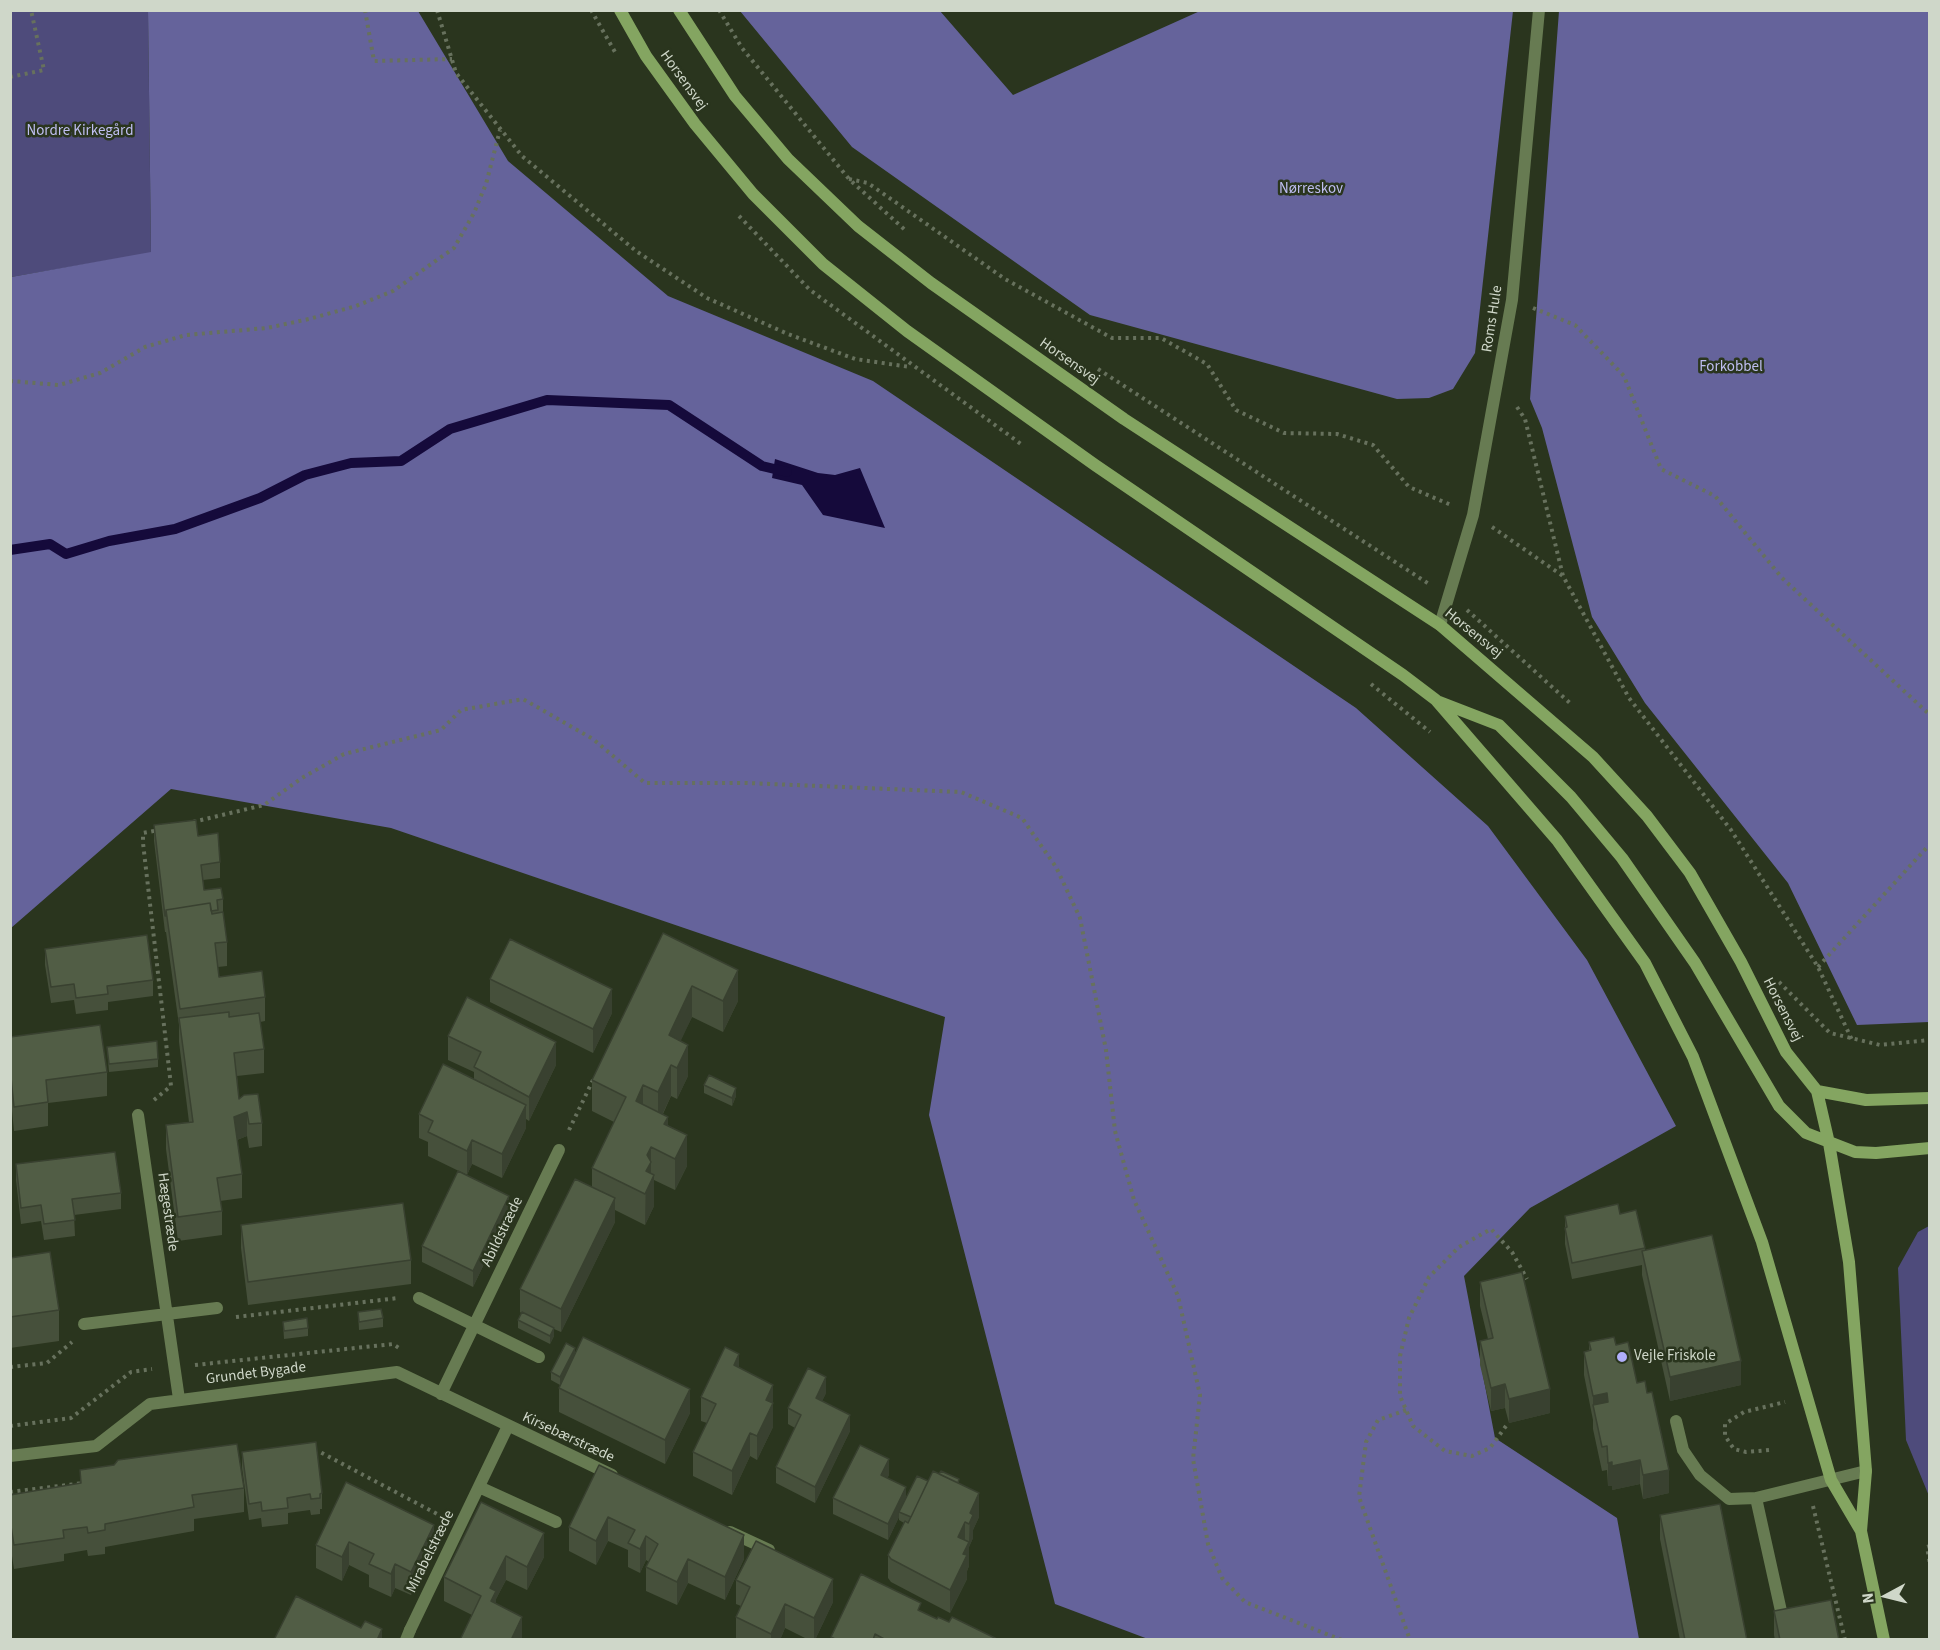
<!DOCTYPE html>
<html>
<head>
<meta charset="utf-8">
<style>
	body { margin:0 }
	#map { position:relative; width:1940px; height:1650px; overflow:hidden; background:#2a351e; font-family:"Source Sans 3",sans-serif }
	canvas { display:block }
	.frame { position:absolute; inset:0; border:12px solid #cfd7c9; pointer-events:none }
	.north { position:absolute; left:1856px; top:1566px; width:60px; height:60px; -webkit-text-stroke:4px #2a351e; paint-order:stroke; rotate:263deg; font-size:16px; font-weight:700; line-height:24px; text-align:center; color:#cfd7c9 }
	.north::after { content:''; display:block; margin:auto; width:21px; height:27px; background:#cfd7c9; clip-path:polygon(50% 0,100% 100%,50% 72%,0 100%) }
</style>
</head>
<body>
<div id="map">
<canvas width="1940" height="1650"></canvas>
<div class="frame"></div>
<div class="north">N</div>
</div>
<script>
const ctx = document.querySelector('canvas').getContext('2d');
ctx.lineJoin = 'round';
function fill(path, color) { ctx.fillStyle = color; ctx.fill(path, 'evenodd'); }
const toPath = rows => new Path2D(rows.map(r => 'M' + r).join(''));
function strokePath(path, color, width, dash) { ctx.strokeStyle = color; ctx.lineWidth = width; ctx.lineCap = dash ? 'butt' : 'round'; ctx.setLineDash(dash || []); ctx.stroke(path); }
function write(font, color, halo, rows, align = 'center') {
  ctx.font = font + ' "Source Sans 3",sans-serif'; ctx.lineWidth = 5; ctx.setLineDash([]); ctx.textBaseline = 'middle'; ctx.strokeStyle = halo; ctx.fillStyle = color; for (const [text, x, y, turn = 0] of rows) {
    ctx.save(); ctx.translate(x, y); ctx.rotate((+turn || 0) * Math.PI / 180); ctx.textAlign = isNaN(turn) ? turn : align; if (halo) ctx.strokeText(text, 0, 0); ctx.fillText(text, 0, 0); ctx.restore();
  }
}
fill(toPath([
	[11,11,148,11,151,253,11,277],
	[1929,1226,1929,1496,1906,1440,1898,1268,1918,1232]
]), '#4e4b7b');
fill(toPath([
	[148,11,418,11,508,161,668,296,873,381,1356,708,1488,826,1587,960,1676,1126,1530,1208,1464,1276,1495,1438,1617,1518,1639,1639,1148,1639,1055,1604,929,1115,945,1017,391,828,171,789,11,928,11,277,151,252],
	[740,11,940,11,1013,95,1200,11,1513,11,1475,353,1453,389,1429,398,1397,399,1090,315,852,147],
	[1559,11,1929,11,1929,1022,1857,1025,1788,883,1645,703,1592,617,1542,428,1530,399]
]), '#65639b');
fill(toPath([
	[775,459,818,473,835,475,860,468,885,528,823,515,802,485,772,478]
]), '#150a3b');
strokePath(toPath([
	[10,550,50,544,66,554,109,541,175,529,260,498,305,475,351,463,401,461,450,429,547,400,669,405,762,466,787,472]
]), '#150a3b', 10);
strokePath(toPath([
	[365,10,374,61,452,59],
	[437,10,456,73,522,156,636,251,707,298,788,334,855,359,910,367],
	[591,10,615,52],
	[719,10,742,48,849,179,905,230],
	[10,77,44,70,31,10],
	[849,179,868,183,1005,279,1112,338,1161,338,1207,364,1236,410,1284,433,1337,434,1373,445,1409,487,1451,505],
	[739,216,810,290,1021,444],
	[1533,308,1575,325,1624,376,1661,469,1715,496,1782,578,1930,715],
	[1098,369,1429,584],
	[10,381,59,385,100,373,145,347,186,335,267,328,309,319,356,306,393,291,454,248,474,213,486,184,500,130],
	[1517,407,1525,419,1563,576,1629,698,1731,830,1818,967,1852,1040],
	[1492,527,1563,576],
	[1467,610,1571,704],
	[1371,684,1430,732],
	[193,822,264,805,302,778,344,754,441,730,461,710,523,699,593,739,645,783,747,783,961,792,1022,818,1056,867,1080,918,1106,1050,1115,1131,1134,1200,1178,1296,1200,1395,1193,1459,1208,1544,1222,1578,1245,1602,1342,1640],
	[1818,967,1930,844],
	[1779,982,1830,1033,1880,1045,1930,1040],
	[154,1100,171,1086,143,843,143,833,159,830],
	[569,1130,594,1078],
	[236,1317,398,1298],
	[195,1365,393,1344,399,1348],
	[10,1367,47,1363,72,1342],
	[1406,1410,1378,1420,1366,1442,1359,1497,1410,1640],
	[10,1426,71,1418,131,1372,152,1369],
	[1506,1426,1490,1448,1472,1456,1445,1451,1413,1426,1400,1396,1400,1356,1409,1318,1429,1277,1459,1247,1491,1229,1512,1252,1527,1279],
	[1769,1450,1746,1452,1734,1449,1725,1436,1725,1424,1744,1412,1785,1402],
	[314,1452,320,1452,441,1516],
	[10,1492,84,1483],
	[1813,1506,1845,1640],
	[1930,1546,1927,1547,1930,1564]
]), '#67715d', 4, [3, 4.5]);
strokePath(toPath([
	[1676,1421,1683,1450,1700,1475,1729,1499,1756,1498,1866,1471],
	[1756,1498,1781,1611],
	[406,1640,410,1630]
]), '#677b52', 12);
strokePath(toPath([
	[138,1115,179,1399],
	[419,1298,539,1357],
	[84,1324,217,1308],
	[441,1394,559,1150],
	[10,1456,96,1446,150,1404,397,1372,612,1475],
	[479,1487,556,1522],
	[730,1532,769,1550],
	[410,1630,508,1426]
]), '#677b52', 12);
strokePath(toPath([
	[1440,625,1473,515,1512,300,1539,10]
]), '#677b52', 12);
strokePath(toPath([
	[620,10,646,56,695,124,753,194,823,264,907,331,1095,465,1403,675,1436,700,1557,840,1645,963,1693,1057,1762,1242,1831,1480,1861,1531],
	[679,10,735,96,788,159,858,226,931,283,1124,419,1440,625,1593,757,1647,816,1690,873,1741,962,1786,1052,1817,1091,1829,1143,1849,1262,1866,1471,1861,1531,1884,1640],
	[1437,701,1499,725,1571,797,1622,858,1695,963,1779,1106,1806,1133,1855,1152,1876,1153,1930,1148],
	[1817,1091,1866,1100,1930,1098]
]), '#84a561', 12);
fill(toPath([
	[154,825,220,862,220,878,203,880,204,890,223,899,223,914,227,942,227,966,218,967,219,977,265,997,265,1021,260,1022,264,1049,264,1073,237,1076,239,1099,262,1123,262,1146,249,1148,247,1136,237,1140,242,1174,242,1198,220,1201,222,1211,222,1235,178,1241,166,1149,166,1125,189,1122,179,1042,179,1025,166,932,165,932,154,841],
	[663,933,738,1001,723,1032,692,1017,680,1041,688,1076,677,1099,671,1096,663,1114,687,1166,675,1190,654,1180,654,1206,645,1225,615,1210,615,1222,561,1332,554,1329,554,1336,550,1344,518,1328,518,1320,521,1313,520,1312,520,1289,592,1187,592,1168,614,1122,592,1111,592,1080],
	[45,949,153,980,153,996,108,1002,108,1010,76,1014,74,1000,51,1003,45,965],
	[490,979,612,1013,593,1053,490,1002],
	[448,1036,556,1065,529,1121,526,1119,526,1128,502,1178,472,1164,467,1175,428,1156,428,1142,419,1138,419,1114,474,1079,474,1072,448,1060],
	[10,1037,107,1072,107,1096,48,1103,48,1126,14,1131,10,1090],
	[107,1047,158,1059,158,1067,109,1072],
	[704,1085,736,1096,732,1106,704,1093],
	[16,1164,121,1193,121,1209,74,1215,75,1236,44,1240,41,1221,21,1224,16,1180],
	[509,1212,473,1287,422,1262,422,1246],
	[1620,1214,1645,1248,1645,1251,1741,1385,1670,1401,1642,1275,1642,1265,1572,1279,1565,1244,1565,1216],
	[241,1225,411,1260,411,1284,248,1305,241,1248],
	[10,1258,59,1310,59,1341,10,1348],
	[1480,1282,1550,1413,1509,1423,1505,1408,1491,1411,1480,1365,1480,1341,1488,1339,1480,1306],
	[358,1312,383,1318,383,1327,359,1330],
	[283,1322,308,1328,308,1336,284,1339],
	[1589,1342,1616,1345,1637,1383,1669,1493,1643,1499,1640,1484,1612,1490,1612,1486,1608,1486,1607,1470,1602,1471,1593,1429,1593,1420,1584,1375,1584,1352,1589,1350],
	[575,1354,690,1413,665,1464,559,1412,559,1388,560,1385,551,1380,551,1372],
	[739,1368,773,1385,773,1427,757,1460,750,1456,732,1495,693,1476,693,1452,707,1423,701,1421,701,1397],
	[826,1393,822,1401,850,1431,815,1503,776,1483,776,1467,795,1428,788,1424,788,1408],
	[242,1452,322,1493,322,1509,320,1509,320,1514,311,1515,310,1510,288,1513,288,1524,262,1527,261,1518,249,1520,242,1468],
	[599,1465,744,1559,725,1600,688,1583,677,1605,646,1591,646,1567,649,1562,646,1560,640,1573,628,1567,628,1550,608,1541,596,1565,569,1551,569,1527],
	[80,1470,244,1488,244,1512,194,1519,194,1531,105,1547,105,1554,88,1556,87,1550,64,1554,64,1561,14,1569,10,1543,10,1495,80,1484],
	[889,1475,887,1478,906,1499,928,1481,959,1484,979,1517,973,1530,973,1538,969,1547,969,1566,967,1571,967,1579,950,1613,891,1582,888,1578,888,1555,904,1523,899,1520,899,1517,888,1540,833,1514,833,1498],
	[346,1482,434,1548,411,1595,395,1588,391,1597,369,1587,369,1575,349,1565,342,1581,316,1568,316,1545],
	[481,1502,544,1557,527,1590,506,1580,496,1599,496,1604,522,1640,444,1601,444,1577],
	[1660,1515,1747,1640,1680,1640,1660,1539],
	[736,1580,833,1602,815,1640,809,1640,785,1628,780,1640,736,1640,736,1617,741,1606,736,1604],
	[921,1611,937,1619,999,1640,831,1640,831,1637],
	[1774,1611,1839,1640,1775,1640,1774,1635]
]), '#46503b');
fill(toPath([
	[738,970,738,1001,723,1032,723,1001],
	[692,986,692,1017,669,1066,669,1035],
	[612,989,612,1013,593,1053,593,1029],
	[556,1042,556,1065,529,1121,529,1097],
	[688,1045,688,1076,677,1099,677,1068],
	[671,1065,671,1096,658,1123,658,1092],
	[643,1085,643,1116,636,1101],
	[736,1088,736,1096,732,1106,732,1098],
	[526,1105,526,1128,502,1178,502,1154],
	[247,1112,247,1136,234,1141,234,1117],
	[668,1117,668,1148,664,1155,664,1124],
	[687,1135,687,1166,675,1190,675,1159],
	[472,1140,472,1164,467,1175,467,1151],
	[651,1147,651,1178,654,1175,654,1206,645,1225,646,1171,647,1155],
	[509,1196,509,1212,473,1287,473,1271],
	[615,1198,615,1222,561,1332,561,1309],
	[554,1328,554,1336,550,1344,550,1336],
	[575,1348,575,1356,560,1385,560,1377],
	[739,1354,739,1378,734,1365],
	[1741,1361,1741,1385,1670,1401,1670,1377],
	[826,1377,826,1393,816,1414,816,1398],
	[1505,1384,1505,1408,1491,1411,1491,1388],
	[773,1385,773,1427,757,1460,757,1436,766,1400],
	[690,1389,690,1413,665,1464,665,1440],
	[1550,1389,1550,1413,1509,1423,1509,1399],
	[1607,1393,1607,1417,1593,1405,1593,1420,1593,1396],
	[850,1415,850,1431,815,1503,815,1487],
	[750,1433,750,1456,732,1495,732,1471],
	[889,1459,889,1475,881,1491,881,1475],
	[1640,1460,1640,1484,1612,1490,1612,1466],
	[1612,1462,1612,1486,1608,1486,1608,1463],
	[1669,1470,1669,1493,1643,1499,1643,1475],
	[906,1487,906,1503,899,1512,899,1517,888,1540,888,1524],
	[979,1493,979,1517,973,1530,973,1538,969,1547,969,1566,967,1571,967,1579,950,1613,950,1590,963,1554,969,1543,970,1513],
	[608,1517,608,1541,596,1565,596,1541],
	[965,1522,965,1546,958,1537],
	[434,1525,434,1548,411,1595,411,1572],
	[544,1533,544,1557,527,1590,527,1567],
	[744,1535,744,1559,725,1600,725,1577],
	[646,1536,646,1560,640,1573,640,1549],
	[349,1542,349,1565,342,1581,342,1557],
	[506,1556,506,1580,496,1599,496,1614,491,1625,490,1588],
	[688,1559,688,1583,677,1605,677,1582],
	[395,1564,395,1588,391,1597,391,1574],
	[833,1579,833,1602,815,1640,814,1640,814,1618],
	[785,1604,785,1628,780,1640,771,1640,771,1634],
	[522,1617,522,1640,511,1640],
	[382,1629,382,1640,377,1640]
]), '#394130');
const building = toPath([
	[196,820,198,836,218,833,220,862,201,865,204,890,221,888,223,899,217,900,218,910,211,911,210,903,166,910,166,916,165,916,154,825,196,820],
	[210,903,212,914,223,912,227,942,215,943,219,977,262,971,265,997,180,1009,166,910,210,903],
	[663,933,738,970,723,1001,692,986,669,1035,688,1045,677,1068,671,1065,658,1092,643,1085,636,1101,668,1117,664,1124,687,1135,675,1159,651,1147,647,1155,651,1162,646,1171,654,1175,645,1194,592,1168,626,1097,592,1080,663,933],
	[147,935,153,980,107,986,108,994,76,998,74,984,51,987,45,949,147,935],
	[510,939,612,989,593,1029,490,979,510,939],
	[467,997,556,1042,529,1097,474,1067,481,1052,448,1036,467,997],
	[229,1012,229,1017,259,1013,264,1049,234,1053,239,1099,244,1095,258,1094,262,1123,249,1124,247,1112,234,1117,242,1174,217,1178,222,1211,178,1217,166,1125,193,1122,179,1018,229,1012],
	[100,1025,107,1072,46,1080,48,1102,14,1107,10,1067,10,1037,100,1025],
	[157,1041,158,1059,109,1064,107,1047,157,1041],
	[443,1064,526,1105,502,1154,472,1140,467,1151,428,1132,433,1121,419,1114,443,1064],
	[709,1075,736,1088,732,1098,704,1085,709,1075],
	[115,1152,121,1193,72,1199,75,1220,44,1224,41,1205,21,1208,16,1164,115,1152],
	[458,1171,509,1196,473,1271,422,1246,458,1171],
	[575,1179,615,1198,561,1309,520,1289,575,1179],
	[403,1203,411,1260,248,1282,241,1225,403,1203],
	[1618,1204,1620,1214,1636,1210,1645,1248,1572,1263,1565,1228,1567,1227,1565,1216,1618,1204],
	[1712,1235,1741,1361,1670,1377,1642,1251,1712,1235],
	[50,1252,59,1310,10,1317,10,1258,50,1252],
	[1522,1272,1550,1389,1509,1399,1505,1384,1491,1388,1480,1341,1493,1338,1480,1282,1522,1272],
	[381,1309,383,1318,359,1322,358,1312,381,1309],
	[522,1312,554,1328,550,1336,518,1320,522,1312],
	[307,1318,308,1328,284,1331,283,1322,307,1318],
	[583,1337,690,1389,665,1440,559,1388,583,1337],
	[1614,1337,1616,1345,1628,1342,1637,1383,1645,1381,1647,1393,1652,1392,1669,1470,1643,1475,1640,1460,1612,1466,1612,1462,1608,1463,1607,1446,1602,1447,1593,1405,1608,1402,1607,1393,1593,1396,1584,1352,1591,1350,1589,1342,1614,1337],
	[566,1343,575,1348,560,1377,551,1372,566,1343],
	[725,1347,739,1354,734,1365,773,1385,766,1400,773,1403,757,1436,750,1433,732,1471,693,1452,716,1404,701,1397,725,1347],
	[808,1368,826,1377,816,1398,850,1415,815,1487,776,1467,801,1415,788,1408,808,1368],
	[316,1442,322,1493,320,1494,320,1498,311,1499,310,1494,287,1498,288,1508,262,1511,261,1502,249,1504,242,1452,316,1442],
	[237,1444,244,1488,192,1495,194,1507,105,1524,105,1530,88,1533,87,1527,63,1530,64,1538,14,1545,10,1520,10,1495,81,1483,80,1470,114,1465,118,1460,237,1444],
	[860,1445,889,1459,881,1475,906,1487,888,1524,833,1498,860,1445],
	[599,1465,744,1535,725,1577,688,1559,677,1582,646,1567,658,1544,646,1536,640,1549,628,1543,635,1530,608,1517,596,1541,569,1527,599,1465],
	[933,1471,979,1493,970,1513,973,1515,969,1524,965,1522,958,1537,969,1542,963,1554,967,1555,950,1590,891,1559,888,1555,905,1521,908,1523,933,1471],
	[941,1471,959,1479,958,1483,939,1474,941,1471],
	[917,1476,928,1481,911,1517,899,1512,917,1476],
	[346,1482,434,1525,411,1572,395,1564,391,1574,369,1564,374,1554,349,1542,342,1557,316,1545,346,1482],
	[481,1502,544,1533,527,1567,506,1556,490,1588,496,1591,491,1601,522,1617,511,1640,460,1640,481,1596,444,1577,481,1502],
	[1720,1504,1747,1640,1685,1640,1660,1515,1720,1504],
	[756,1541,833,1579,814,1618,785,1604,771,1634,736,1617,750,1587,736,1580,756,1541],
	[861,1574,921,1603,918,1610,937,1619,938,1617,949,1622,952,1617,999,1640,886,1640,875,1634,873,1640,837,1640,831,1637,861,1574],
	[296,1596,361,1628,365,1621,382,1629,377,1640,274,1640,296,1596],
	[1831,1600,1839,1640,1780,1640,1774,1611,1831,1600]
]);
fill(building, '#515d45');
strokePath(building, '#394130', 1.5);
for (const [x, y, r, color] of [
	[1622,1357,6,"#b0aefa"]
]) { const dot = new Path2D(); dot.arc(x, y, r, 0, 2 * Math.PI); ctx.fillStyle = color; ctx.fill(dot); strokePath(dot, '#2a351e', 2); }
write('15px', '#cfd7c9', '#2a351e', [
	["Horsensvej",683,81,54],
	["Roms Hule",1493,319,-81],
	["Horsensvej",1069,362,35],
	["Horsensvej",1473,634,39],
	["Horsensvej",1782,1010,63],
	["Hægestræde",167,1212,82],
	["Abildstræde",503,1232,-64],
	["Grundet Bygade",256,1374,-7],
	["Kirsebærstræde",568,1438,25],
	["Mirabelstræde",431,1552,-64]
]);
write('15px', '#bfbef1', '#2a351e', [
	["Nordre Kirkegård",80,132],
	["Nørreskov",1311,190],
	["Forkobbel",1731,368]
]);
write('15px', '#cfd7c9', '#2a351e', [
	["Vejle Friskole",1634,1357]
], 'left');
</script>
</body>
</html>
